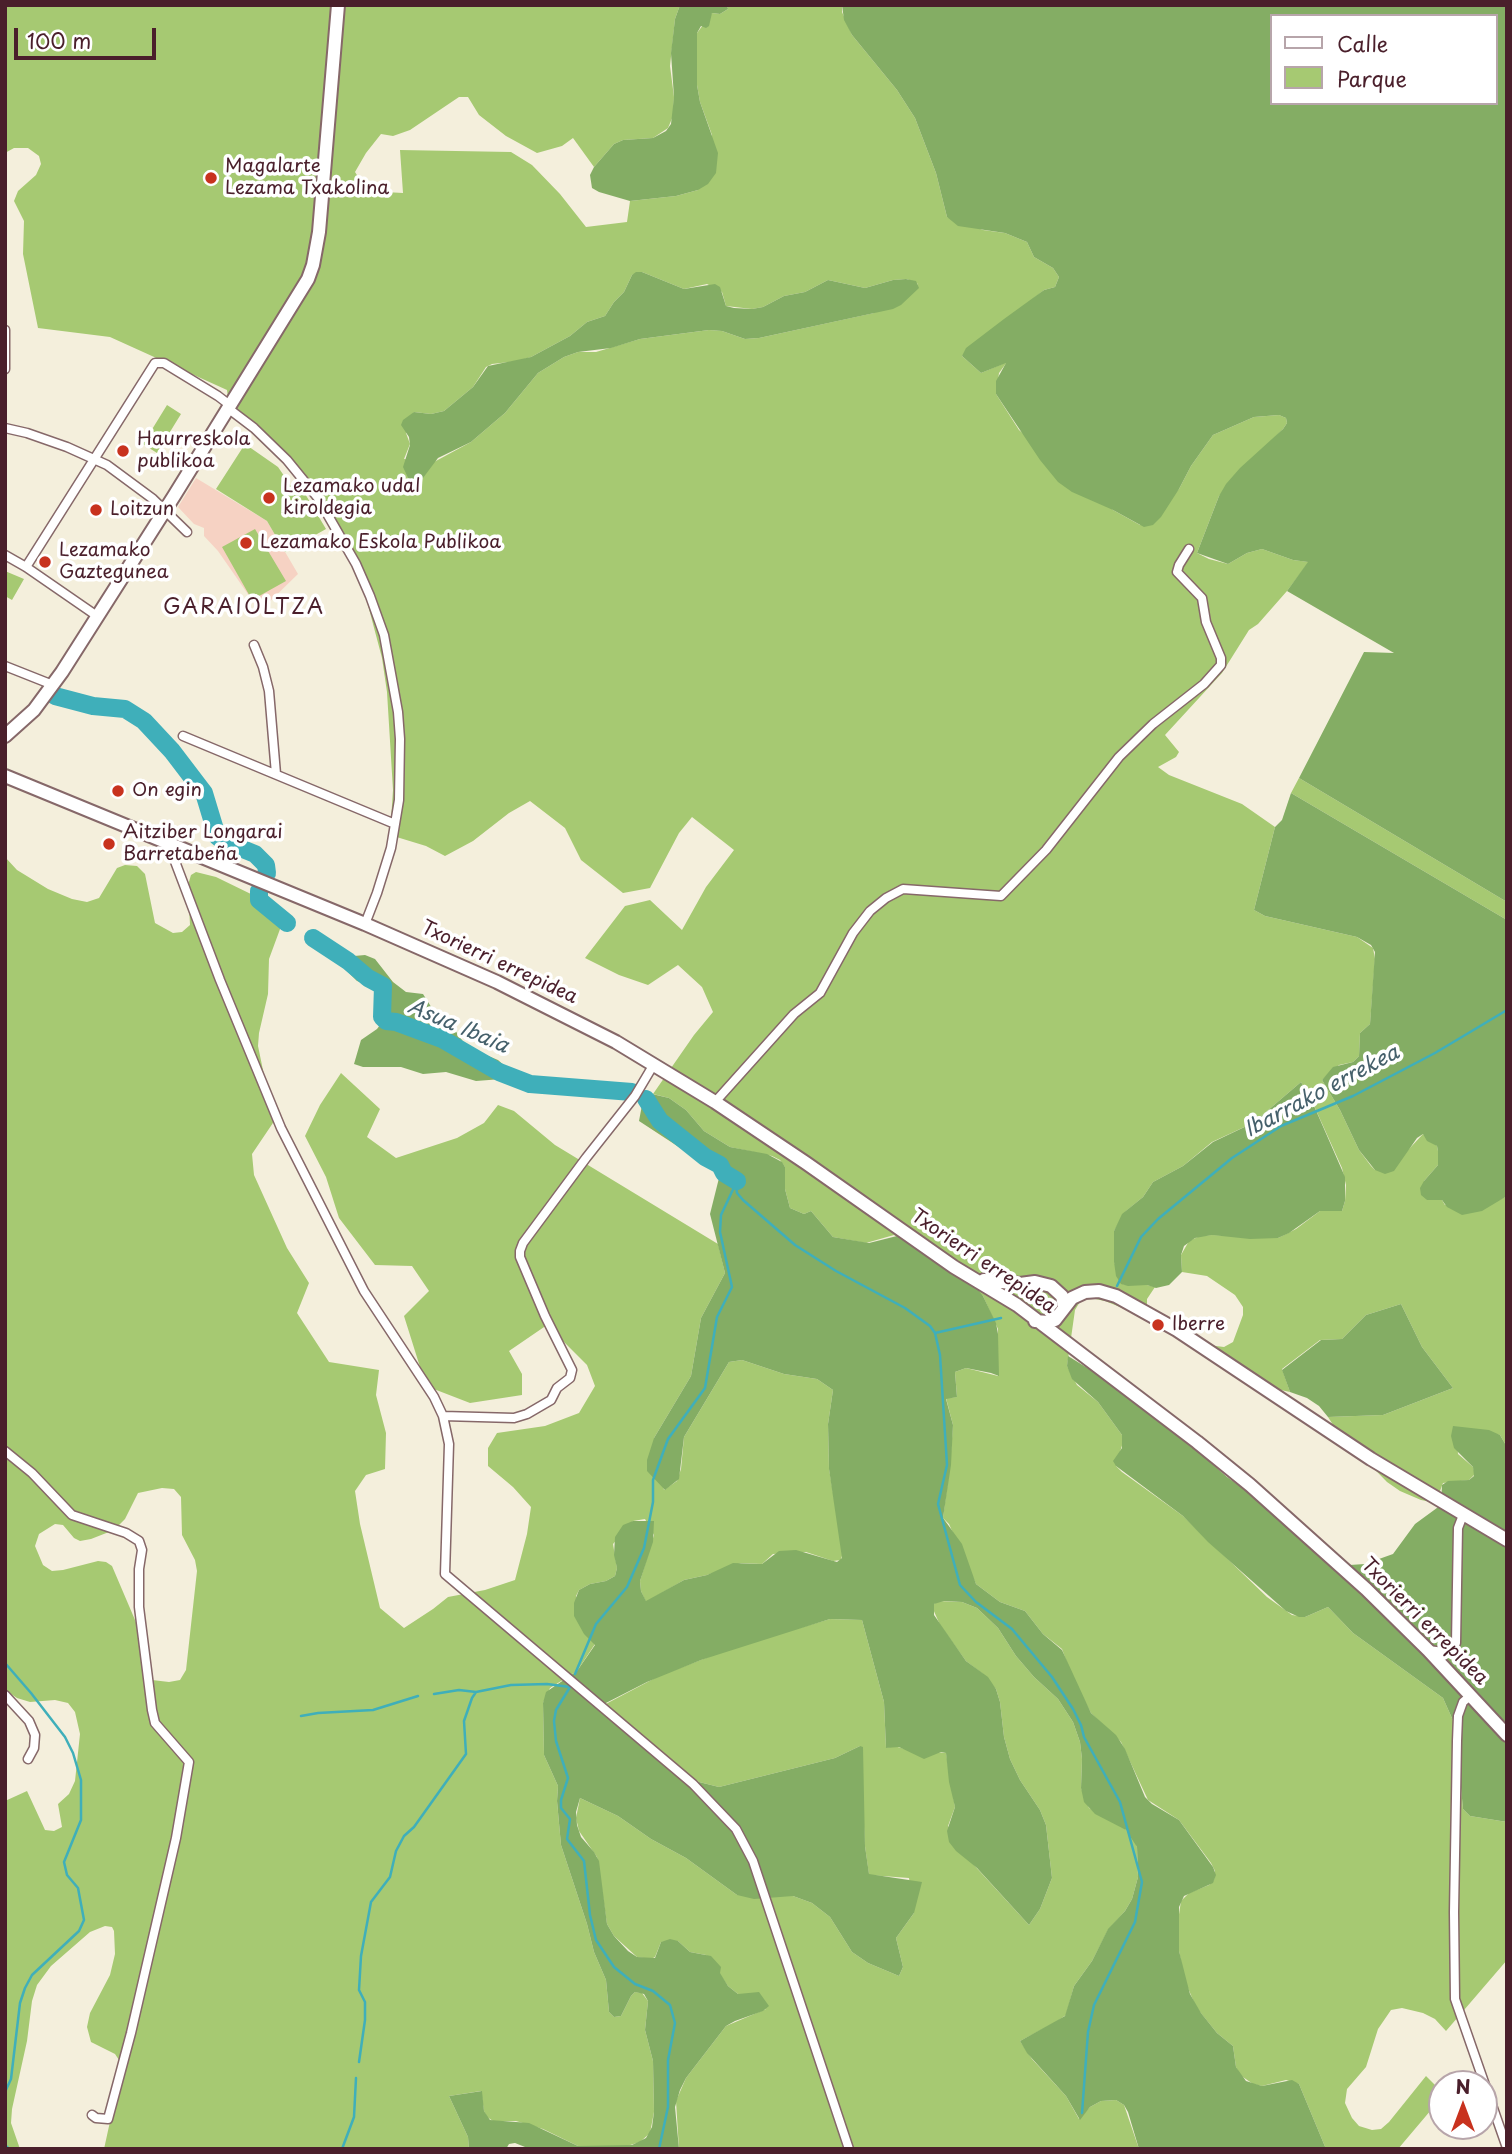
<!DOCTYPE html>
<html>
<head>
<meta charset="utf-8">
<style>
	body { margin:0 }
	#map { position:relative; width:1512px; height:2154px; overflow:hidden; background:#f4efdc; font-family:"Playpen Sans",sans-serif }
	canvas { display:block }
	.frame { position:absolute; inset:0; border:7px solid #4a1f2b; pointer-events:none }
	.legend { position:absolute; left:1270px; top:14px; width:228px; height:91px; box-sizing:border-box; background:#fff; border:2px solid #b7a5aa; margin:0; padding:9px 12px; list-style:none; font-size:21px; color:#4a1f2b }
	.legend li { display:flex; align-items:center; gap:14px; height:35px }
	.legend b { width:35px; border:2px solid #b7a5aa }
	.north { position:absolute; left:1428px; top:2070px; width:70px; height:70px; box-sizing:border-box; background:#fff; border:2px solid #b7a5aa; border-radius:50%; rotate:0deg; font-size:19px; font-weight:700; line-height:28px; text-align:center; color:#4a1f2b }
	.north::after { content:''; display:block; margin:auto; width:24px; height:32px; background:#c8321e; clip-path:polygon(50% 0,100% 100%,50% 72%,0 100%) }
	.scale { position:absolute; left:14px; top:28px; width:142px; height:32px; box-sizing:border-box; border:4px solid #4a1f2b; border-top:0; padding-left:9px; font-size:21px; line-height:24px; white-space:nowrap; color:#4a1f2b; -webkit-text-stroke:5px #fff; paint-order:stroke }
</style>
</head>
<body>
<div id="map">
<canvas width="1512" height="2154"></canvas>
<div class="frame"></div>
<ul class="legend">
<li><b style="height:9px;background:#fff"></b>Calle</li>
<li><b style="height:19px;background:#a6c972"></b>Parque</li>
</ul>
<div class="north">N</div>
<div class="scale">100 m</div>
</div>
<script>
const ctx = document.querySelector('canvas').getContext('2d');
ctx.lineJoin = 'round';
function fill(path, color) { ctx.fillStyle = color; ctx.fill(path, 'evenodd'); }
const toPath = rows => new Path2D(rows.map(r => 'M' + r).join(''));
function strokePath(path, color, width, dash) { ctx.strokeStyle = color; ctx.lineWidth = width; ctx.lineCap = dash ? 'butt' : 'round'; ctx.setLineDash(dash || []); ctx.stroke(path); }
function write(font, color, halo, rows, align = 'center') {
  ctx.font = font + ' "Playpen Sans",sans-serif'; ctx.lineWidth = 7; ctx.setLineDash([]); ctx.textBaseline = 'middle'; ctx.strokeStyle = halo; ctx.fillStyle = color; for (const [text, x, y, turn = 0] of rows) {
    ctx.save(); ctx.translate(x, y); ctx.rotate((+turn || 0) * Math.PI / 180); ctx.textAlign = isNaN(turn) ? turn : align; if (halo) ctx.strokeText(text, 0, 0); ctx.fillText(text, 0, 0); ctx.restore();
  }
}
fill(toPath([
	[196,478,267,521,298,574,258,613,252,600,218,551,204,536,204,528,194,524,178,507]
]), '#f6d2c3');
fill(toPath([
	[5,5,680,5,675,19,670,66,674,97,673,116,668,128,653,138,623,140,614,144,594,167,573,138,562,146,537,153,506,136,479,115,468,97,459,97,410,130,393,136,381,134,366,153,355,172,367,191,403,193,400,150,511,152,532,165,560,194,586,227,627,222,630,201,676,196,698,190,712,135,700,102,697,85,697,33,712,13,720,14,728,9,727,5,842,5,842,12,852,35,897,90,915,118,936,173,947,217,983,230,1005,233,1027,242,1034,257,1053,268,1059,277,1055,287,1044,290,962,356,981,373,1007,362,999,373,996,394,1019,430,1113,510,1140,525,1179,489,1191,466,1213,435,1254,417,1279,415,1286,418,1287,423,1283,429,1219,496,1197,553,1209,559,1228,564,1247,553,1262,549,1293,560,1309,562,1287,591,1258,624,1249,630,1222,673,1165,735,1179,752,1176,757,1158,767,1169,775,1242,804,1275,827,1254,910,1265,916,1357,937,1373,948,1375,959,1370,1024,1360,1033,1359,1056,1353,1062,1339,1065,1322,1080,1340,1110,1359,1150,1371,1166,1375,1170,1409,1149,1423,1134,1437,1146,1438,1151,1438,1165,1424,1181,1427,1200,1442,1200,1445,1205,1499,1200,1507,1196,1507,1447,1500,1435,1456,1427,1458,1454,1473,1467,1475,1474,1469,1480,1443,1483,1440,1491,1441,1504,1421,1500,1400,1491,1387,1482,1337,1431,1328,1417,1383,1415,1453,1388,1422,1347,1401,1304,1366,1315,1342,1339,1320,1340,1282,1369,1290,1392,1267,1387,1208,1345,1224,1347,1233,1342,1243,1315,1243,1307,1235,1295,1207,1276,1182,1272,1181,1255,1189,1241,1200,1236,1212,1235,1278,1238,1296,1229,1320,1211,1342,1211,1345,1201,1346,1185,1342,1168,1311,1099,1301,1082,1253,1123,1212,1142,1183,1166,1153,1182,1143,1197,1126,1211,1114,1231,1114,1262,1124,1285,1147,1285,1155,1287,1147,1299,1147,1309,1135,1313,1105,1301,1090,1298,1081,1300,1075,1310,1067,1366,1077,1385,1098,1402,1122,1435,1123,1442,1116,1466,1122,1472,1183,1516,1267,1597,1292,1615,1305,1617,1328,1607,1353,1633,1443,1698,1455,1725,1463,1809,1470,1816,1507,1822,1507,1960,1446,2031,1435,2019,1423,2013,1402,2008,1391,2010,1378,2029,1366,2067,1347,2089,1345,2103,1352,2118,1359,2126,1372,2130,1381,2129,1389,2122,1426,2076,1442,2092,1442,2097,1398,2149,1326,2149,1299,2084,1286,2080,1262,2086,1253,2084,1240,2075,1236,2067,1233,2046,1217,2033,1196,2007,1185,1981,1179,1951,1178,1921,1181,1901,1189,1893,1209,1885,1214,1880,1215,1871,1211,1863,1179,1820,1148,1800,1121,1742,1091,1713,1073,1679,1062,1649,1043,1634,1025,1611,1000,1602,976,1584,949,1524,943,1518,950,1465,953,1425,946,1398,957,1397,955,1372,966,1368,998,1376,998,1329,983,1296,894,1235,866,1243,833,1237,811,1211,804,1214,790,1208,785,1189,785,1167,780,1160,772,1156,730,1147,704,1131,686,1110,669,1098,653,1094,694,1035,713,1012,702,987,678,965,648,985,619,975,585,958,625,906,650,900,682,930,706,887,734,850,692,817,679,833,650,888,623,893,581,860,565,828,530,801,509,813,473,841,445,856,426,846,390,835,393,790,387,692,382,658,359,571,302,473,283,450,230,413,227,390,110,337,38,328,23,254,24,221,14,201,18,191,36,175,41,164,39,156,28,148,14,148,5,153],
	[642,272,684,289,707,284,722,292,726,306,752,309,763,307,784,296,805,292,828,280,865,288,893,280,907,279,918,284,874,313,759,338,745,339,722,331,709,330,640,339,596,352,578,352,564,357,538,373,505,413,471,442,434,462,404,459,410,444,406,433,414,412,431,414,444,411,473,387,486,367,492,364,518,361,531,357,570,336,587,322,605,316,614,302,624,292,632,275],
	[167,405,181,414,157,453,143,444],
	[245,444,278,467,293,489,304,492,326,529,285,552,267,521,216,489],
	[255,529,286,581,252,600,222,547],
	[5,571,24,579,12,600,5,596],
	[1299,778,1507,902,1507,920,1291,793],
	[5,857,17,870,48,889,72,899,87,902,99,898,117,868,125,865,137,866,145,874,155,923,173,933,182,932,190,925,188,885,191,875,196,872,216,877,255,896,259,902,283,921,269,959,268,994,259,1033,258,1046,264,1075,279,1114,252,1154,254,1175,287,1248,309,1283,297,1313,329,1362,379,1370,376,1395,386,1433,385,1469,366,1475,355,1491,360,1524,380,1608,404,1628,433,1609,448,1597,485,1590,515,1580,527,1534,531,1507,513,1487,488,1466,488,1448,497,1433,545,1426,579,1413,595,1386,587,1365,547,1325,509,1351,522,1374,522,1395,470,1403,426,1386,404,1316,429,1291,412,1266,375,1265,339,1218,326,1177,305,1136,320,1105,341,1073,380,1109,367,1137,396,1158,457,1138,484,1123,498,1105,514,1111,555,1145,718,1244,725,1273,701,1318,691,1376,654,1438,664,1490,677,1481,681,1469,684,1437,729,1362,742,1360,784,1374,817,1379,833,1390,828,1424,829,1469,843,1551,841,1560,833,1561,806,1552,773,1554,762,1564,741,1563,707,1575,684,1580,646,1602,641,1591,640,1581,654,1535,645,1519,633,1521,613,1544,617,1568,615,1576,606,1581,590,1584,579,1590,576,1596,595,1644,577,1671,550,1688,543,1703,544,1755,558,1786,557,1801,561,1845,587,1924,594,1952,606,1980,609,2012,614,2017,621,2016,631,1996,635,1992,642,1993,648,2001,645,2030,653,2061,654,2112,650,2133,640,2142,627,2146,578,2146,543,2129,516,2121,493,2121,487,2117,484,2111,481,2091,449,2096,468,2137,469,2149,104,2149,120,2076,121,2063,115,2054,91,2042,87,2027,90,2013,110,1975,115,1954,114,1931,112,1927,105,1926,90,1932,51,1966,37,1985,32,2001,27,2041,12,2109,11,2123,20,2149,5,2149,5,1801,27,1791,45,1830,54,1831,62,1827,58,1804,69,1794,75,1781,80,1734,75,1712,68,1703,55,1700,30,1702,17,1698,5,1690],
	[162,1488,174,1489,181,1497,182,1535,195,1560,197,1571,186,1670,180,1680,169,1682,152,1680,138,1627,112,1566,106,1562,98,1561,63,1570,52,1571,43,1565,35,1546,39,1534,55,1524,63,1525,74,1538,80,1541,91,1539,114,1530,125,1519,138,1493],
	[938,1601,962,1602,977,1608,998,1628,1016,1656,1034,1677,1058,1699,1073,1722,1080,1742,1082,1759,1081,1788,1089,1808,1124,1828,1134,1839,1137,1847,1138,1877,1132,1899,1125,1911,1108,1930,1092,1961,1074,1986,1066,2015,1056,2022,1020,2041,1032,2059,1066,2096,1079,2119,1090,2107,1101,2101,1116,2100,1124,2105,1139,2149,679,2149,676,2101,686,2078,726,2026,766,2009,738,1994,728,1986,706,1955,690,1952,678,1941,661,1942,655,1957,651,1959,637,1957,614,1936,607,1924,597,1857,579,1831,576,1818,580,1798,618,1816,651,1839,686,1858,737,1895,793,1896,812,1903,830,1917,852,1952,868,1963,899,1976,903,1967,896,1938,914,1913,909,1878,869,1875,865,1846,860,1746,835,1758,719,1787,699,1782,658,1755,602,1706,659,1676,732,1648,830,1619,862,1620,884,1702,886,1748,894,1746,905,1749,946,1753,955,1807,948,1826,973,1864,1029,1925,1040,1909,1052,1878,1046,1825,1040,1810,1020,1780,1010,1759,1004,1737,1000,1702,996,1689,983,1674,966,1661,940,1625,933,1609,934,1604]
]), '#a6c972');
fill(toPath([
	[680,5,727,5,728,9,720,14,712,13,709,26,706,28,701,26,697,33,697,85,700,102,718,153,716,173,708,184,698,190,676,196,630,201,599,192,592,188,590,175,594,167,614,144,623,140,653,138,666,131,671,124,674,97,671,53,675,19],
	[842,5,1507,5,1507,902,1299,778,1364,652,1394,653,1287,591,1308,562,1293,560,1262,549,1247,553,1228,564,1197,553,1219,496,1226,484,1240,468,1283,429,1287,423,1286,418,1279,415,1254,417,1213,435,1191,466,1179,489,1161,517,1153,525,1144,527,1113,510,1072,492,1058,482,1040,460,996,394,996,381,1006,363,981,373,962,356,966,348,1004,319,1044,290,1055,287,1059,277,1053,268,1034,257,1027,242,1005,233,958,226,947,217,936,173,915,118,897,90,852,35,844,20],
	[1272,16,1496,16,1496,103,1272,103],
	[636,272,642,272,684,289,715,284,720,287,726,306,734,308,752,309,763,307,784,296,805,292,828,280,865,288,893,280,906,279,916,281,919,288,901,305,893,309,759,338,745,339,722,331,709,330,640,339,611,348,578,352,564,357,538,373,505,413,471,442,438,458,423,478,410,482,403,467,410,445,409,437,401,425,403,420,414,412,431,414,444,411,473,387,488,366,531,357,570,336,587,322,605,316,614,302,624,292,632,275],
	[1291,793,1507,920,1507,1196,1482,1211,1462,1215,1447,1207,1442,1200,1427,1200,1421,1195,1420,1188,1424,1181,1438,1165,1438,1151,1437,1146,1427,1141,1423,1134,1417,1138,1394,1171,1385,1174,1375,1170,1359,1150,1340,1110,1322,1080,1333,1067,1353,1062,1359,1056,1360,1033,1370,1024,1375,952,1371,945,1357,937,1265,916,1254,910,1275,827,1282,820],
	[365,955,375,959,393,982,406,992,423,994,435,1013,452,1026,467,1047,498,1060,514,1074,502,1079,476,1081,446,1072,423,1074,401,1067,363,1067,354,1064,361,1040,377,1029,383,1021,379,1014,382,991,357,981,348,972,349,963,354,956],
	[1301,1082,1311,1099,1345,1177,1345,1201,1342,1211,1320,1211,1289,1233,1278,1238,1250,1239,1212,1235,1195,1238,1184,1246,1181,1255,1182,1272,1169,1285,1156,1288,1147,1285,1128,1286,1121,1284,1116,1276,1114,1262,1114,1231,1122,1214,1143,1197,1153,1182,1183,1166,1213,1142,1253,1123],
	[652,1094,669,1098,686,1110,704,1131,730,1147,767,1154,782,1162,785,1167,785,1189,790,1208,804,1214,811,1211,833,1237,869,1243,901,1235,968,1278,983,1296,996,1323,998,1334,999,1376,991,1373,966,1368,955,1372,957,1397,946,1399,953,1425,951,1465,943,1518,962,1544,976,1584,1000,1602,1025,1611,1043,1634,1062,1650,1091,1713,1116,1735,1125,1749,1145,1797,1152,1804,1179,1820,1213,1867,1216,1875,1213,1883,1184,1896,1179,1907,1179,1951,1190,1994,1201,2013,1217,2033,1233,2046,1236,2067,1246,2081,1262,2086,1292,2080,1299,2084,1326,2149,1139,2149,1128,2112,1124,2105,1116,2100,1101,2101,1090,2107,1080,2120,1066,2096,1027,2053,1020,2041,1065,2016,1074,1986,1092,1961,1108,1929,1125,1911,1132,1899,1138,1877,1137,1847,1126,1830,1095,1814,1084,1802,1081,1788,1082,1759,1080,1742,1073,1722,1058,1699,1034,1677,1016,1656,998,1628,977,1608,962,1602,944,1601,934,1604,934,1615,966,1661,988,1677,996,1689,1000,1702,1004,1737,1010,1759,1020,1780,1040,1810,1046,1825,1052,1878,1040,1909,1029,1925,977,1868,956,1851,949,1842,947,1831,955,1807,949,1782,946,1753,941,1752,924,1759,899,1747,886,1748,884,1702,862,1620,830,1619,701,1660,647,1682,602,1705,658,1755,699,1782,719,1787,835,1758,860,1746,863,1747,865,1846,869,1874,922,1882,914,1913,896,1938,903,1967,899,1976,868,1963,852,1952,830,1917,812,1903,793,1896,754,1899,737,1895,686,1858,651,1839,618,1816,580,1798,576,1812,577,1825,581,1837,594,1852,599,1861,607,1924,614,1936,628,1951,637,1957,655,1958,661,1942,670,1939,678,1941,690,1952,711,1956,721,1967,720,1973,728,1986,738,1994,759,1992,769,2006,763,2011,735,2021,726,2026,686,2078,680,2090,675,2107,679,2149,530,2149,515,2143,509,2144,506,2149,469,2149,468,2137,449,2096,482,2091,484,2111,490,2120,529,2123,578,2146,632,2145,646,2138,652,2127,654,2112,653,2061,645,2030,648,2001,644,1994,635,1992,631,1996,621,2016,614,2017,609,2012,606,1980,594,1952,587,1924,561,1845,557,1801,558,1786,544,1755,543,1703,546,1692,577,1671,595,1645,584,1634,574,1616,574,1603,579,1590,590,1584,606,1581,615,1576,617,1568,614,1555,615,1537,623,1525,633,1521,654,1521,653,1542,640,1581,641,1591,646,1601,684,1580,707,1575,733,1563,762,1564,779,1551,796,1550,837,1562,842,1558,829,1469,828,1424,833,1390,817,1379,784,1374,742,1360,729,1362,684,1437,679,1479,665,1490,647,1471,647,1460,654,1438,691,1376,701,1318,725,1273,710,1214,720,1174,639,1121,642,1105,644,1099],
	[1401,1304,1422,1347,1453,1388,1383,1415,1328,1417,1319,1406,1307,1398,1290,1392,1282,1370,1321,1340,1342,1339,1366,1315],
	[1068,1356,1110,1382,1185,1440,1227,1477,1275,1511,1334,1566,1365,1564,1393,1554,1415,1524,1441,1505,1442,1485,1448,1481,1469,1480,1474,1476,1473,1467,1454,1448,1451,1436,1453,1426,1489,1430,1500,1435,1507,1447,1507,1822,1470,1816,1463,1809,1455,1725,1443,1698,1353,1633,1328,1607,1305,1617,1299,1617,1286,1611,1208,1542,1183,1516,1116,1466,1113,1461,1122,1448,1122,1435,1098,1402,1072,1379,1067,1366]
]), '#84ad64');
strokePath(toPath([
	[736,1186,737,1193,743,1200,795,1245,836,1271,905,1308,930,1326,935,1333,1001,1318],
	[1117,1286,1141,1237,1158,1219,1232,1158,1281,1126,1353,1096,1435,1053,1507,1010],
	[935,1333,940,1355,947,1465,938,1504,960,1585,976,1602,1012,1629,1052,1677,1073,1709,1081,1725,1084,1737,1120,1802,1142,1882,1135,1922,1094,2005,1088,2032,1082,2113],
	[5,1663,31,1693,65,1737,73,1753,81,1780,81,1820,64,1862,67,1875,78,1888,84,1920,79,1931,32,1975,25,1988,20,2003,11,2079,5,2092],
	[575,1674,596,1624,627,1587,644,1548,653,1502,653,1480,668,1439,705,1388,717,1317,732,1287,720,1232,721,1215,737,1181],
	[570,1687,556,1710,554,1721,556,1741,568,1778,561,1800,561,1808,570,1819,567,1839,584,1861,590,1915,596,1940,614,1967,635,1984,653,1991,670,2005,675,2023,668,2060,668,2107,659,2149],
	[434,1694,459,1690,476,1692],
	[301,1716,318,1713,373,1710,418,1696],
	[359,2062,365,2020,365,2002,359,1990,361,1956,371,1902,390,1877,396,1851,404,1836,414,1827,466,1754,464,1721,472,1698,476,1692,511,1685,547,1684,570,1687],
	[5,2145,9,2149],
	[342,2149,354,2117,356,2078]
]), '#3fafba', 2.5);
strokePath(toPath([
	[55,696,93,706,125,709,144,721,172,751,204,793,217,836,223,841,255,854,266,865,267,873],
	[259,891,259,900,287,923],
	[313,938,348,961,368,978,383,986,382,1017,386,1021,396,1022,442,1039,499,1072,530,1084,632,1092],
	[646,1099,660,1121,705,1157,720,1165,724,1173,737,1181]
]), '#3fafba', 18);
const street = toPath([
	[5,330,5,369],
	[229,409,254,428,287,460,318,498,356,564,370,596,384,635,398,712,400,739,399,800,391,848,377,893,365,924],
	[5,428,27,433,67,447,107,465,153,499,187,532],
	[5,555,26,567,97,616],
	[26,567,155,363,164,363,218,396,231,406],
	[254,645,263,667,269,691,276,774],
	[5,666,53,685],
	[183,736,395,824],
	[168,843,220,980,281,1128,364,1291,434,1397,443,1416,449,1444,445,1574,693,1784,736,1829,753,1861,849,2149],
	[715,1102,794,1014,820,993,853,933,870,911,886,898,903,889,1001,896,1046,850,1119,757,1153,724,1204,684,1221,665,1221,658,1206,622,1202,598,1177,572,1179,565,1189,549],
	[443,1416,514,1418,527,1414,551,1400,557,1388,570,1378,572,1370,545,1316,520,1257,520,1251,523,1243,586,1158,635,1096,654,1064],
	[5,1451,32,1473,72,1515,126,1533,139,1541,142,1550,139,1569,139,1607,152,1710,155,1723,189,1762,176,1838,131,2033,108,2119,96,2118,92,2115],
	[1428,1650,1444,1652,1451,1650,1456,1643,1458,1528,1463,1515],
	[5,1695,29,1721,35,1735,34,1748,28,1759],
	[1470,1696,1463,1702,1458,1716,1457,1741,1454,1912,1455,1999,1507,2148]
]);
const secondary = toPath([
	[5,736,34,710,62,672,174,496,308,279,313,265,319,232,338,5],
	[5,776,365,924,497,982,616,1042,715,1102,806,1163,954,1267,1017,1305,1197,1442,1250,1485,1366,1589,1428,1650,1507,1735],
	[984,1280,1020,1284,1035,1282,1051,1286,1062,1296,1064,1307],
	[1035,1321,1048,1322,1055,1320,1072,1298,1085,1292,1099,1291,1116,1296,1177,1330,1371,1459,1507,1540]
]);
strokePath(street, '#866869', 11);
strokePath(secondary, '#866869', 16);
strokePath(street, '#fff', 8);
strokePath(secondary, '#fff', 12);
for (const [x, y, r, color] of [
	[211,178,7,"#c8321e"],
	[123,451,7,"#c8321e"],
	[269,498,7,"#c8321e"],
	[96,510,7,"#c8321e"],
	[246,543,7,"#c8321e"],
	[45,562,7,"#c8321e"],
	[118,791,7,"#c8321e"],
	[109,844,7,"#c8321e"],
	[1158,1325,7,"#c8321e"]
]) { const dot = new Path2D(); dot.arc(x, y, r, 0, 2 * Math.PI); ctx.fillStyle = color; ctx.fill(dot); strokePath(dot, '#fff', 2.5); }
write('19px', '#4a1f2b', '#fff', [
	["Magalarte",225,167],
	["Lezama Txakolina",225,189],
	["Haurreskola",137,440],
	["publikoa",137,462],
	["Lezamako udal",283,487],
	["kiroldegia",283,509],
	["Loitzun",110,510],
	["Lezamako Eskola Publikoa",260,543],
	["Lezamako",59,551],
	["Gaztegunea",59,573],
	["On egin",132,791],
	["Aitziber Longarai",123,833],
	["Barretabeña",123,855],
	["Iberre",1172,1325]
], 'left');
write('19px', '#4a1f2b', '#fff', [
	["Txorierri errepidea",499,963,25],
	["Txorierri errepidea",983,1262,34],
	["Txorierri errepidea",1424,1622,45]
]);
ctx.letterSpacing = '2px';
write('21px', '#4a1f2b', '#fff', [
	["GARAIOLTZA",244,608]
]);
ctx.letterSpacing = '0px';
write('italic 21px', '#45606b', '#fff', [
	["Asua Ibaia",458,1027,23],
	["Ibarrako errekea",1322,1092,-28]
]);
</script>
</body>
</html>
